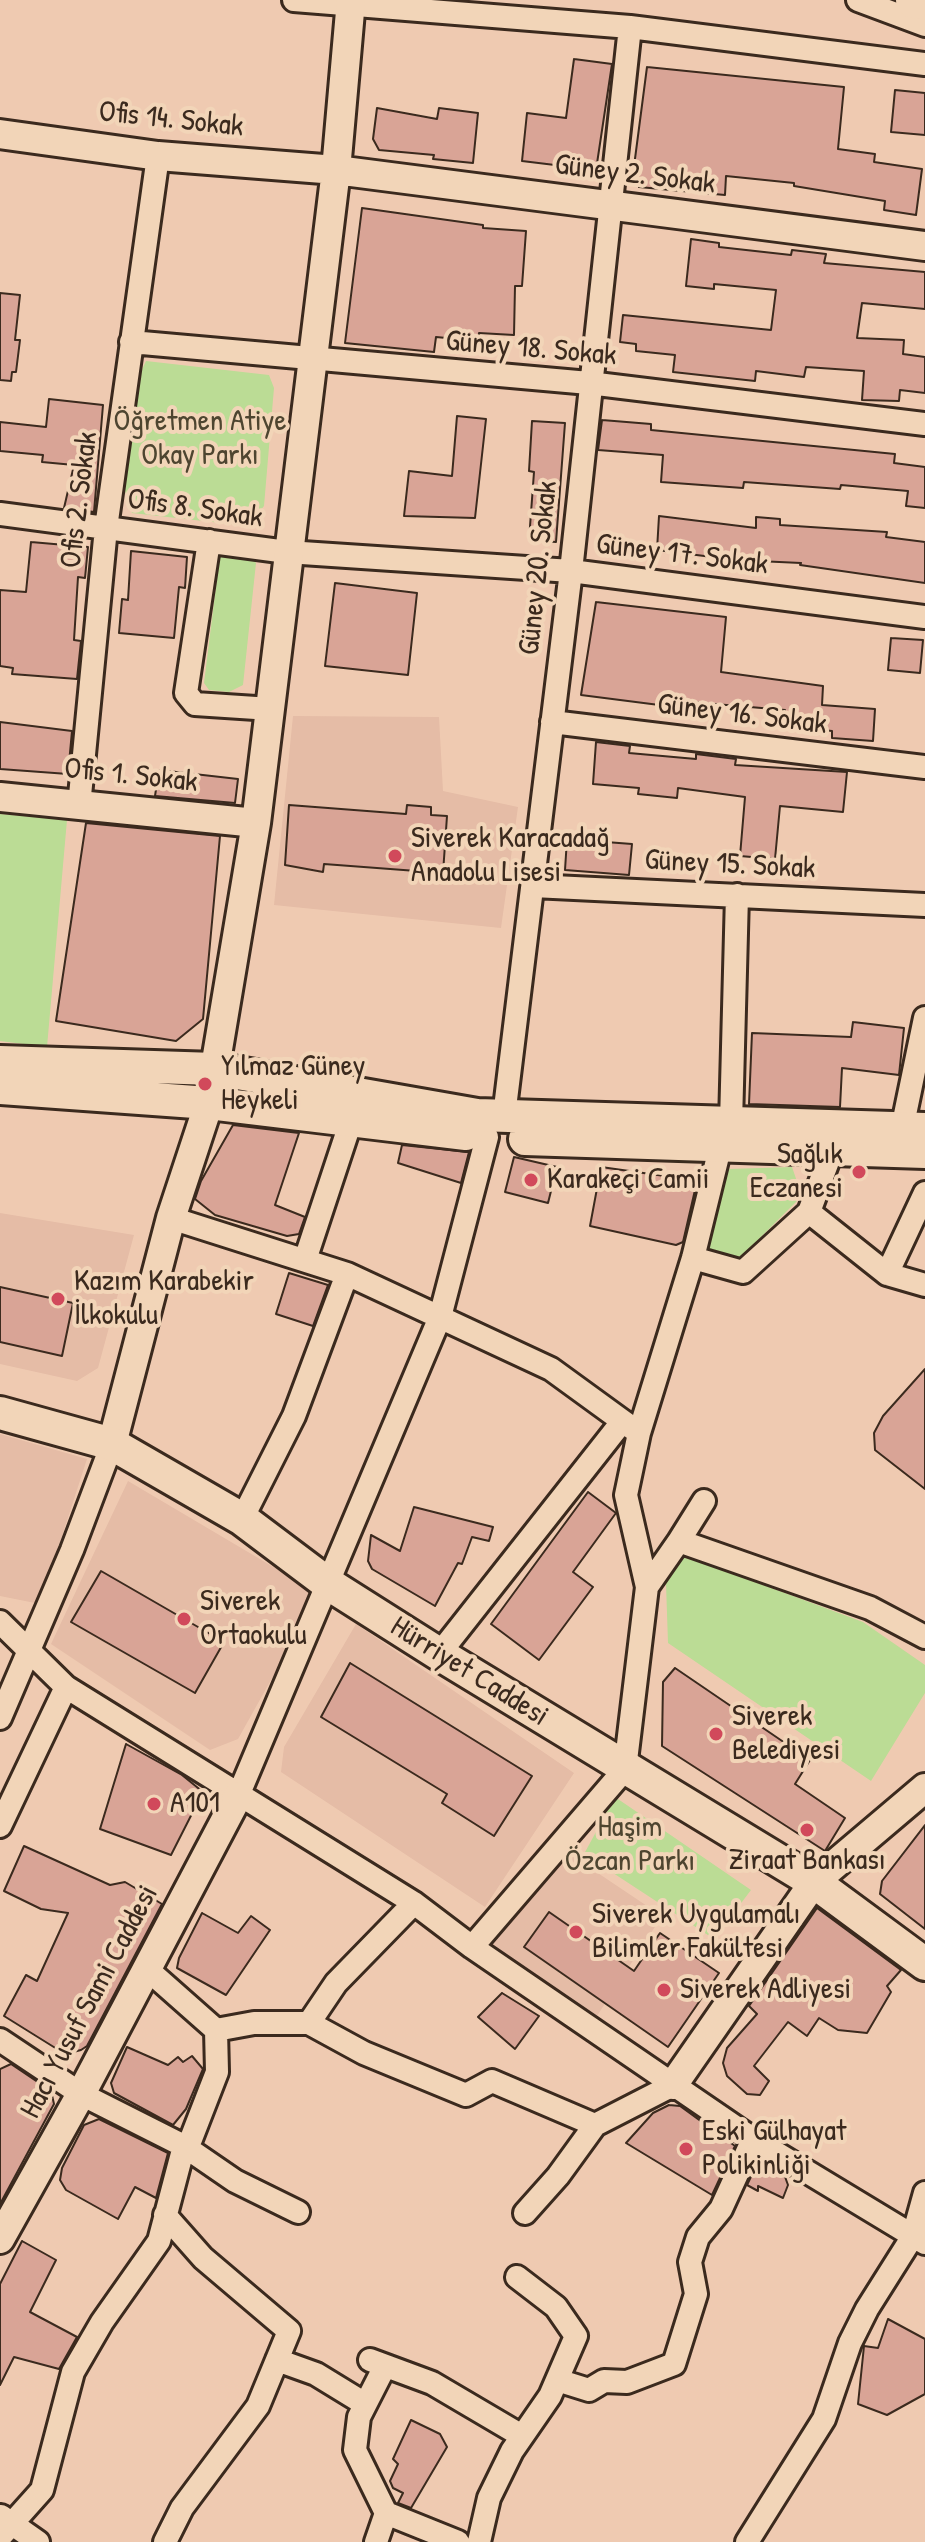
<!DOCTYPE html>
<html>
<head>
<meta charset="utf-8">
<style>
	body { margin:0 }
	canvas { display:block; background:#efcab1 }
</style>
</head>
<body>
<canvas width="925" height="2542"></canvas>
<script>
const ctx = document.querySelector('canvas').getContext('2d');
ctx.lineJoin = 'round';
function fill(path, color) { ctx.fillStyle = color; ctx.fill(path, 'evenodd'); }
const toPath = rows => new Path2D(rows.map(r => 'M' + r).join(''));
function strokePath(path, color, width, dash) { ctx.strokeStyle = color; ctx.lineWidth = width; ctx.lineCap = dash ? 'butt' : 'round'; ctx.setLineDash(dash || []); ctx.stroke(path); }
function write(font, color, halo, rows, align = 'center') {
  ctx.font = font + ' "Patrick Hand",sans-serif'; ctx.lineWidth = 8; ctx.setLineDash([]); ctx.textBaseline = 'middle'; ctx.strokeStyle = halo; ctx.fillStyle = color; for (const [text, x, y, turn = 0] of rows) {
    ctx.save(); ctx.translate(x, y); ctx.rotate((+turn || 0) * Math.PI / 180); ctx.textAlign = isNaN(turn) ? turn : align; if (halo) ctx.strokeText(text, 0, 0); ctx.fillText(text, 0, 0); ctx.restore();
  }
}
fill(toPath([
	[293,716,439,717,443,791,518,807,501,928,274,905],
	[0,1213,134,1235,98,1368,77,1381,0,1364],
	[0,1434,87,1459,40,1604,0,1596],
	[128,1481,319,1594,238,1739,210,1750,51,1644],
	[356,1624,574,1773,485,1907,281,1772,284,1747],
	[565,1851,662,1916,593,2022,488,1949]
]), '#e5bca6');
fill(toPath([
	[146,361,269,375,274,388,264,506,248,526,132,513,124,488,139,376],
	[220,554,250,556,256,563,243,685,229,692,209,690,204,683],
	[0,814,67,820,47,1047,0,1041],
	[792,1167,802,1196,732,1266,705,1250,721,1181,728,1169],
	[680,1554,863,1622,925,1665,925,1693,871,1781,668,1643,666,1584],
	[615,1797,751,1890,714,1939,584,1854]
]), '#bbdc95');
const building = toPath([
	[574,59,612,64,596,170,522,161,527,113,566,118,574,59],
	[647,67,844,87,838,149,875,154,874,162,922,169,916,215,884,210,885,201,794,186,794,183,726,176,725,195,639,187,633,174,647,67],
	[895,90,925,93,925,135,891,132,895,90],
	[377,108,437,119,439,108,478,113,473,163,433,159,434,155,379,150,373,139,377,108],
	[362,208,483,225,483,228,526,231,522,286,515,286,514,335,479,333,478,341,436,337,434,352,345,343,362,208],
	[691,239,719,243,719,247,791,255,792,250,826,254,824,263,925,272,925,309,862,303,857,338,904,340,903,354,925,357,925,393,900,390,899,401,862,400,864,371,806,367,804,377,756,371,755,381,673,372,675,355,636,351,636,344,620,342,623,315,771,330,776,290,714,284,714,289,686,286,691,239],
	[0,293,20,295,15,340,20,340,16,372,12,372,11,381,0,380,0,293],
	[49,399,103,405,94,512,64,508,74,465,42,462,43,455,0,451,0,422,46,427,49,399],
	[457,416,486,419,475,518,404,516,409,471,452,476,457,416],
	[602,420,651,424,651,430,895,454,894,463,925,467,925,508,906,506,908,491,841,485,840,489,744,482,743,488,661,482,663,455,598,450,602,420],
	[532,421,565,423,556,542,529,540,534,472,529,471,532,421],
	[659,516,756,528,756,517,780,519,780,525,887,532,886,537,925,542,925,583,800,565,801,563,736,560,657,550,659,516],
	[31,542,88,547,85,578,78,577,74,640,81,641,77,679,12,674,13,668,0,666,0,590,26,592,31,542],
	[131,551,187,557,185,588,179,587,174,638,119,633,122,599,128,600,131,551],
	[335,583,417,593,408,675,325,666,335,583],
	[596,602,726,617,721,672,823,686,822,705,875,709,873,741,832,738,832,731,784,726,785,710,668,700,667,706,581,695,596,602],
	[891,638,923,640,920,673,888,670,891,638],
	[0,722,72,731,68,774,0,769,0,722],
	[596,742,630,746,629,753,696,759,696,754,736,759,735,765,847,772,843,812,780,806,775,859,740,856,745,797,678,788,677,798,638,794,639,788,593,784,596,742],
	[159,770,238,779,235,803,155,796,159,770],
	[289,805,406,814,407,805,431,807,431,815,447,816,443,873,324,864,323,872,285,865,289,805],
	[86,823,220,836,203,1019,176,1041,56,1021,86,823],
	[567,839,632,844,629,875,565,870,567,839],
	[853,1022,904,1028,899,1075,842,1068,840,1107,749,1104,752,1033,851,1037,853,1022],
	[233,1125,299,1133,275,1205,305,1217,299,1234,287,1236,215,1215,195,1199,201,1181,233,1125],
	[402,1145,469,1152,461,1183,398,1163,402,1145],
	[514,1157,557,1167,548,1203,505,1192,514,1157],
	[601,1167,686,1179,695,1190,683,1242,676,1245,590,1226,601,1167],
	[289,1273,328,1285,313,1326,276,1314,289,1273],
	[0,1287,73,1303,62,1356,0,1342,0,1287],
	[925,1369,925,1489,875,1450,874,1433,883,1416,925,1369],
	[588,1492,616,1513,573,1572,593,1587,539,1660,491,1624,588,1492],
	[414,1507,493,1527,489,1541,472,1537,462,1564,458,1563,435,1606,372,1569,368,1561,371,1535,400,1551,414,1507],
	[101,1571,224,1642,195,1693,71,1622,101,1571],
	[350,1663,532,1776,494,1836,442,1803,447,1794,321,1717,350,1663],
	[675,1668,810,1760,795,1784,845,1818,825,1851,662,1746,663,1682,675,1668],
	[126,1744,182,1775,203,1792,171,1855,100,1829,126,1744],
	[925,1825,925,1929,880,1894,882,1881,925,1825],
	[24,1846,110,1885,125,1882,162,1904,87,2046,81,2050,65,2054,4,2016,26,1975,37,1981,68,1913,41,1909,4,1891,24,1846],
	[817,1908,901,1970,887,1986,891,1992,867,2033,838,2030,819,2018,807,2036,788,2022,754,2066,769,2081,760,2095,747,2094,727,2076,723,2063,727,2048,757,2014,749,2006,817,1908],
	[549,1912,634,1971,660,1933,719,1973,668,2047,524,1947,549,1912],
	[202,1913,238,1933,251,1916,270,1930,226,1995,177,1968,179,1958,202,1913],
	[502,1993,539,2016,515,2049,478,2017,502,1993],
	[127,2047,168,2065,178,2057,183,2062,192,2056,203,2069,186,2109,173,2125,114,2093,111,2083,127,2047],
	[11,2064,51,2091,54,2104,0,2204,0,2069,11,2064],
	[669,2105,680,2106,735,2146,712,2195,626,2143,653,2113,669,2105],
	[99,2119,168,2153,156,2198,135,2187,118,2219,66,2190,60,2180,62,2168,84,2125,99,2119],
	[759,2160,784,2174,788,2185,783,2198,758,2186,758,2191,747,2185,759,2160],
	[22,2241,56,2260,30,2312,77,2337,59,2369,14,2357,0,2385,0,2284,22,2241],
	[888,2319,925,2339,925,2394,887,2415,858,2404,864,2346,878,2348,888,2319],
	[411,2420,440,2434,447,2447,411,2508,398,2503,403,2493,393,2488,390,2481,398,2464,393,2459,411,2420]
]);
fill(building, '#d9a496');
strokePath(building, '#3b2a1e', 2);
const minor = toPath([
	[294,0,630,27,925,64],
	[858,0,925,25],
	[131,342,589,383,925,424],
	[0,514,287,552,571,571,925,617],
	[209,541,186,693,195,704,271,709],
	[552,722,925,767],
	[79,806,106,528,158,156],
	[533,886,925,905],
	[504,1116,571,571,630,27],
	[902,1129,925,1018],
	[809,1212,887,1274,925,1285],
	[171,1218,347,1274,551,1369,639,1433],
	[693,1258,743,1272,809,1212,833,1148],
	[305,1260,352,1118],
	[887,1274,925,1193],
	[242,1519,294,1416,347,1274],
	[679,1541,704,1501],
	[647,1587,679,1541,870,1608,925,1637],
	[0,1622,66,1687,414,1903,472,1947,753,2139,925,2243],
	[439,1654,621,1423],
	[0,1718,72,1550,112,1444],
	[238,1796,440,1317,487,1137],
	[0,1826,66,1687],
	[472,1947,625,1769,647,1587,626,1495,639,1433,693,1258,720,1148,731,1123,737,895],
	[147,1969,216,2030],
	[309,2023,336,1983,414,1903],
	[0,2040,81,2094,184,2146,235,2181,298,2212],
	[525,2213,558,2176,595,2125],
	[165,2215,203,2258,289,2331,258,2406,182,2508,165,2542],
	[277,2360,316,2374,365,2404],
	[370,2360,432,2383,522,2436],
	[385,2366,359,2417,355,2450,386,2513],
	[557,2380,589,2390,604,2381,627,2382,674,2364,696,2294,690,2262,698,2237,721,2209,753,2139],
	[1,2516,38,2542],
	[0,2537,42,2490,73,2372,102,2322,159,2241,184,2146,191,2139,217,2072,216,2030,254,2023,309,2023,364,2053,466,2095,492,2081,595,2125,673,2085],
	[376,2542,386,2513,458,2542],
	[479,2542,489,2498,512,2451,550,2396,576,2336,556,2307,517,2277],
	[747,2542,824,2419,850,2343,867,2309,913,2236,925,2193]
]);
const tertiary = toPath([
	[0,134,158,156,336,170,925,246],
	[0,797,256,823],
	[112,1444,171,1218,209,1103,256,823,336,170,351,0],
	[673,2085,814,1882,925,1788],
	[0,2239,81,2094,238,1796]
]);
const secondary = toPath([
	[0,1062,215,1069,477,1115,925,1129],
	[0,1088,209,1103,466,1134],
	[525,1139,925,1152],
	[0,1413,112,1444,242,1519,327,1583,439,1654,814,1882,925,1964]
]);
const trunk = toPath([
	[914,0,925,1]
]);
strokePath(minor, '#3b2a1e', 28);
strokePath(tertiary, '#3b2a1e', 34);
strokePath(secondary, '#3b2a1e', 38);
strokePath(trunk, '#3b2a1e', 42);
strokePath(minor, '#f2d5b8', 22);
strokePath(tertiary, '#f2d5b8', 28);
strokePath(secondary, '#f2d5b8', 32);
strokePath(trunk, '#f2d5b8', 36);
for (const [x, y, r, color] of [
	[395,856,8,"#d1495b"],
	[205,1084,8,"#d1495b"],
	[859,1172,8,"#d1495b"],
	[531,1180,8,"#d1495b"],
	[58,1299,8,"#d1495b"],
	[184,1619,8,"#d1495b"],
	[716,1734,8,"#d1495b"],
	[154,1804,8,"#d1495b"],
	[807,1830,8,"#d1495b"],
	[576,1932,8,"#d1495b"],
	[664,1990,8,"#d1495b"],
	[686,2149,8,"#d1495b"]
]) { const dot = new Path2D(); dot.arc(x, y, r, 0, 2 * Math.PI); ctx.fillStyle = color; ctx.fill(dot); strokePath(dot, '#f2d5b8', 3); }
write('30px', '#3b2a1e', '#f2d5b8', [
	["Ofis 14. Sokak",171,120,6],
	["Güney 2. Sokak",635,175,7],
	["Güney 18. Sokak",531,349,5],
	["Ofis 2. Sokak",80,500,-83],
	["Ofis 8. Sokak",195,509,8],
	["Güney 17. Sokak",682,555,7],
	["Güney 20. Sokak",539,568,-84],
	["Güney 16. Sokak",742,715,7],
	["Ofis 1. Sokak",131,776,6],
	["Güney 15. Sokak",730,865,3],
	["Hürriyet Caddesi",469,1672,32],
	["Hacı Yusuf Sami Caddesi",90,2002,-62]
]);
write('30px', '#4e4530', '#f2d5b8', [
	["Öğretmen Atiye",200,422],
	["Okay Parkı",200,456],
	["Haşim",630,1828],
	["Özcan Parkı",630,1862]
]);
write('30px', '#3b2a1e', '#f2d5b8', [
	["Siverek Karacadağ",411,839],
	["Anadolu Lisesi",411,873],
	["Yılmaz Güney",221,1067],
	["Heykeli",221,1101],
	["Sağlık",843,1155,"right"],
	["Eczanesi",843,1189,"right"],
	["Karakeçi Camii",547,1180],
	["Kazım Karabekir",74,1282],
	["İlkokulu",74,1316],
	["Siverek",200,1602],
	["Ortaokulu",200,1636],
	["Siverek",732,1717],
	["Belediyesi",732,1751],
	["A101",170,1804],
	["Ziraat Bankası",807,1861,"center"],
	["Siverek Uygulamalı",592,1915],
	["Bilimler Fakültesi",592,1949],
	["Siverek Adliyesi",680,1990],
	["Eski Gülhayat",702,2132],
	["Polikinliği",702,2166]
], 'left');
</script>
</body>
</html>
